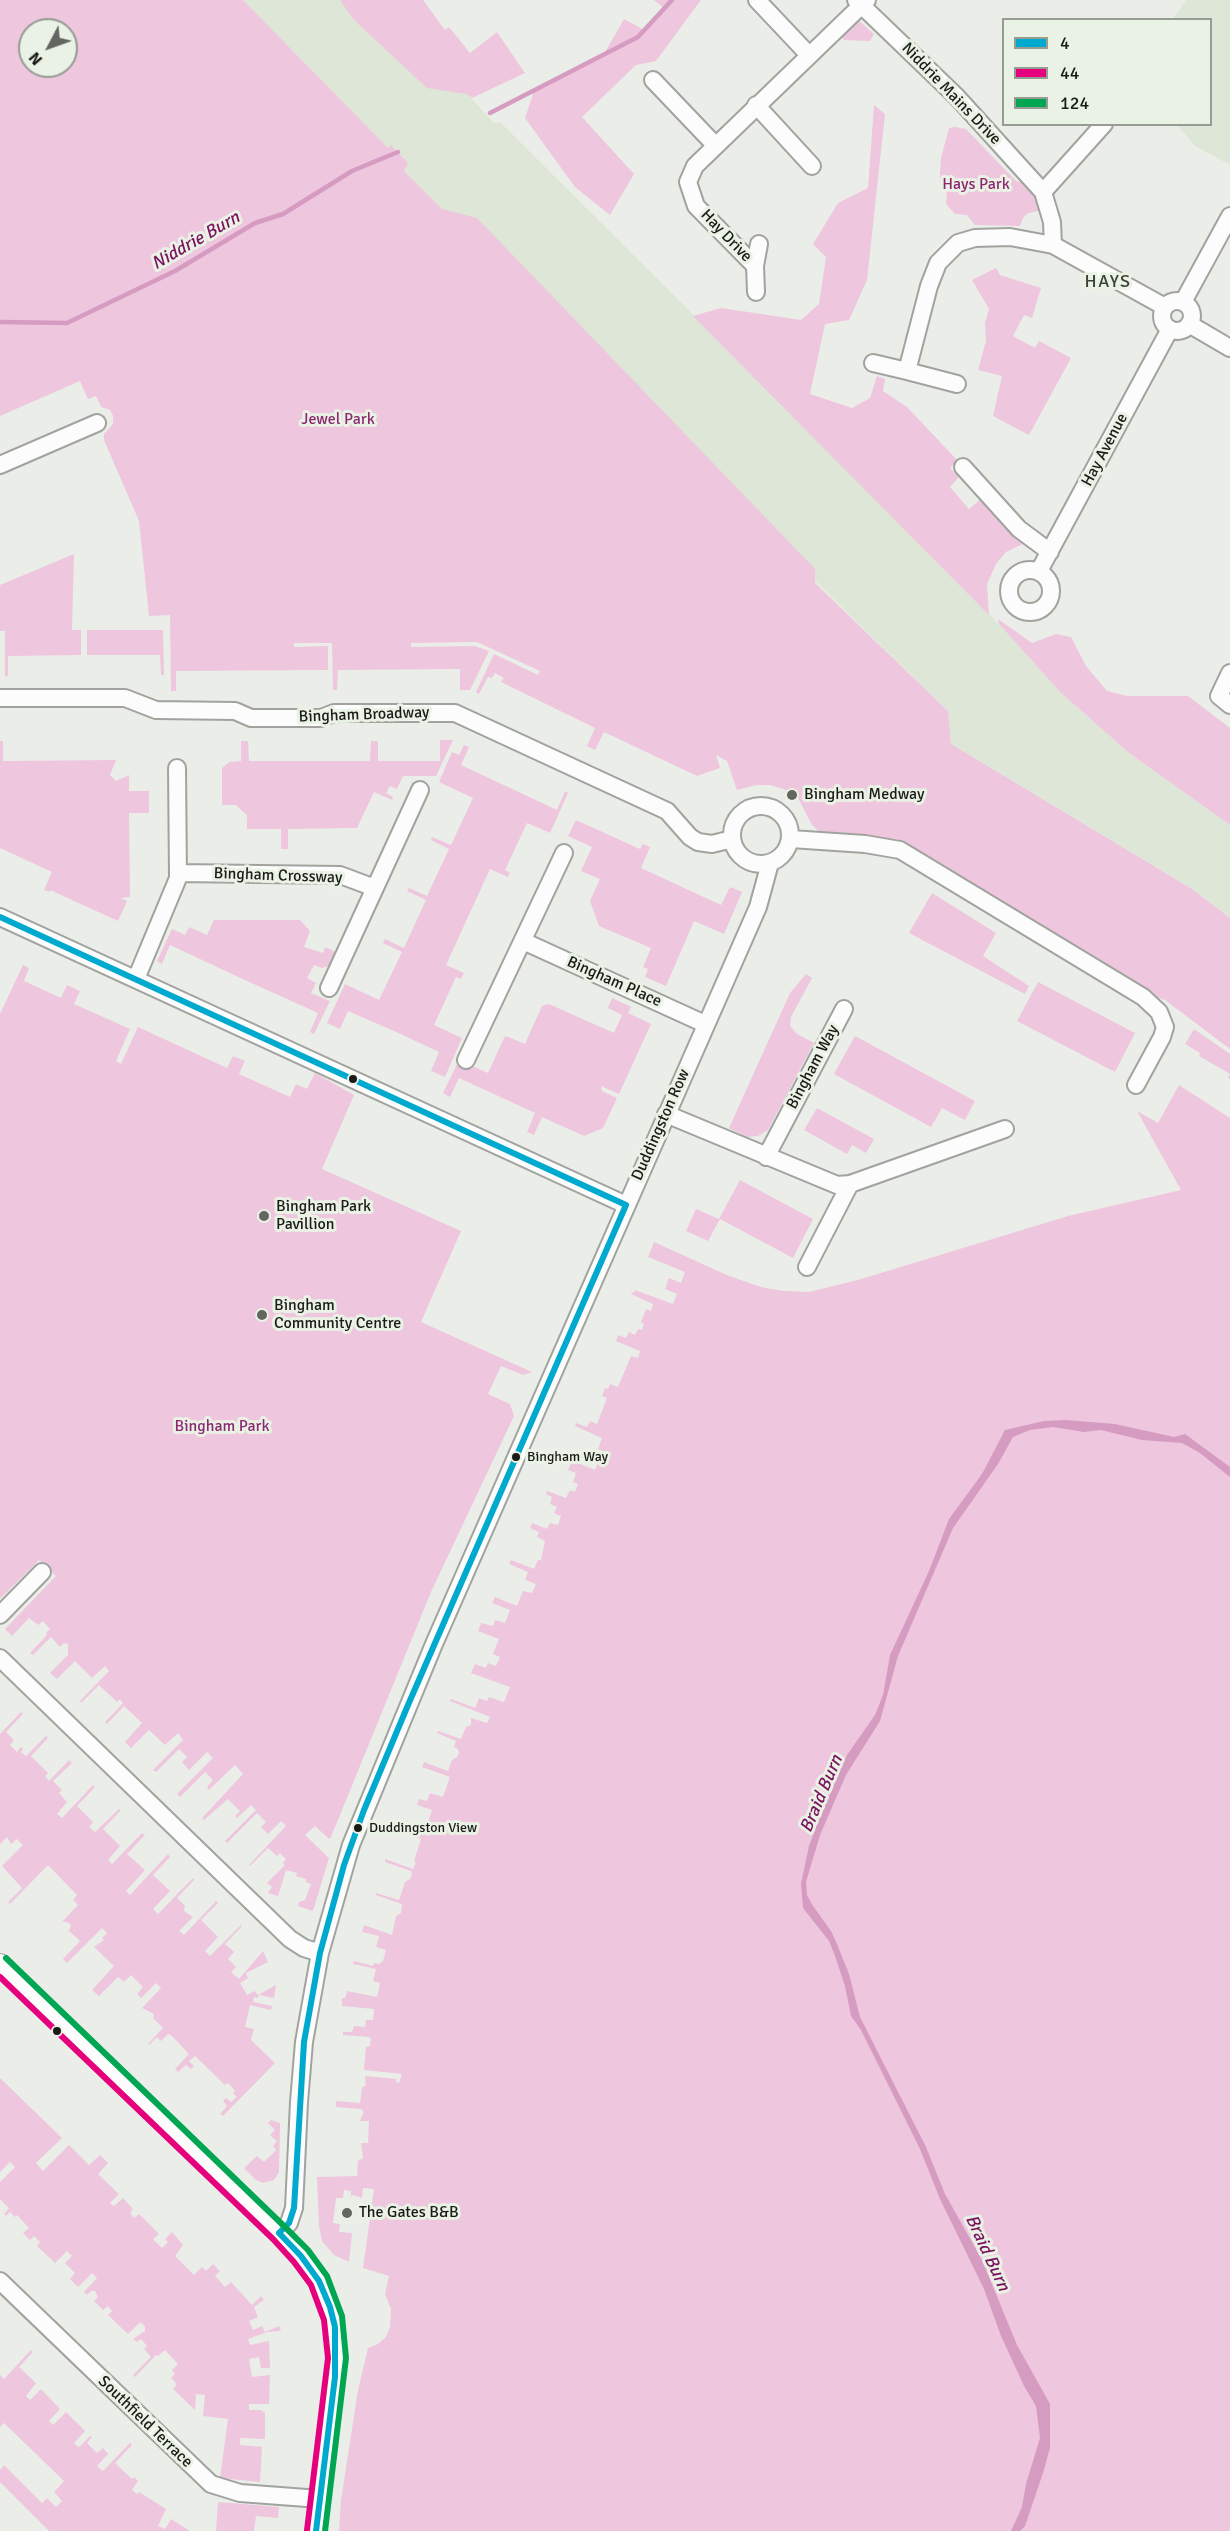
<!DOCTYPE html>
<html>
<head>
<meta charset="utf-8">
<style>
	body { margin:0 }
	#map { position:relative; width:1230px; height:2531px; overflow:hidden; background:#ebeee8; font-family:Signika,sans-serif }
	canvas { display:block }
	.legend { position:absolute; left:1002px; top:18px; width:210px; height:108px; box-sizing:border-box; background:#eaf1e5; border:2px solid #969b93; margin:0; padding:8px 10px; list-style:none; font-size:18px; color:#191b17 }
	.legend li { display:flex; align-items:center; gap:12px; height:30px }
	.legend b { width:30px; border:2px solid #969b93 }
	.north { position:absolute; left:18px; top:18px; width:60px; height:60px; box-sizing:border-box; background:#eaf1e5; border:2px solid #969b93; border-radius:50%; rotate:229deg; font-size:16px; font-weight:700; line-height:24px; text-align:center; color:#191b17 }
	.north::after { content:''; display:block; margin:auto; width:21px; height:27px; background:#626560; clip-path:polygon(50% 0,100% 100%,50% 72%,0 100%) }
</style>
</head>
<body>
<div id="map">
<canvas width="1230" height="2531"></canvas>
<ul class="legend">
<li><b style="height:8px;background:#00a9ce"></b>4</li>
<li><b style="height:8px;background:#e5007d"></b>44</li>
<li><b style="height:8px;background:#00a651"></b>124</li>
</ul>
<div class="north">N</div>
</div>
<script>
const ctx = document.querySelector('canvas').getContext('2d');
ctx.lineJoin = 'round';
function fill(path, color) { ctx.fillStyle = color; ctx.fill(path, 'evenodd'); }
const toPath = rows => new Path2D(rows.map(r => 'M' + r).join(''));
function strokePath(path, color, width, dash) { ctx.strokeStyle = color; ctx.lineWidth = width; ctx.lineCap = dash ? 'butt' : 'round'; ctx.setLineDash(dash || []); ctx.stroke(path); }
function write(font, color, halo, rows, align = 'center') {
  ctx.font = font + ' Signika,sans-serif'; ctx.lineWidth = 6; ctx.setLineDash([]); ctx.textBaseline = 'middle'; ctx.strokeStyle = halo; ctx.fillStyle = color; for (const [text, x, y, turn = 0] of rows) {
    ctx.save(); ctx.translate(x, y); ctx.rotate((+turn || 0) * Math.PI / 180); ctx.textAlign = isNaN(turn) ? turn : align; if (halo) ctx.strokeText(text, 0, 0); ctx.fillText(text, 0, 0); ctx.restore();
  }
}
fill(toPath([
	[243,0,381,0,494,123,500,122,811,432,999,624,1061,693,1129,753,1230,825,1230,918,1192,889,951,744,948,711,712,480,404,171,408,163,391,145,388,148],
	[1186,0,1230,0,1230,165,1195,146,1177,125,1210,124,1210,20,1173,19]
]), '#dee6d8');
fill(toPath([
	[0,0,243,0,388,148,391,145,408,163,404,171,442,209,477,218,815,569,815,583,948,711,951,744,1192,889,1230,918,1230,1049,1165,1000,1156,997,897,839,822,834,812,825,797,796,789,791,770,785,757,785,737,790,727,761,716,755,720,768,697,776,604,732,595,750,587,746,595,728,501,682,504,678,495,673,492,678,488,677,479,694,476,692,494,654,538,675,540,671,477,642,411,643,411,647,475,646,489,651,470,690,460,690,460,669,338,670,337,690,333,690,332,643,294,643,294,647,328,646,328,670,176,671,176,691,171,691,170,615,149,616,139,521,104,440,104,434,113,424,113,416,110,410,101,407,96,396,88,399,80,381,0,416],
	[30,30,66,30,66,66,30,66],
	[340,0,423,0,445,30,449,27,470,53,497,32,525,73,472,98,467,94,427,88,353,19],
	[654,0,701,0,656,61,636,65,582,117,634,174,610,215,575,187,525,118,535,88,604,54,624,19,646,31,664,8],
	[858,20,874,34,870,41,844,40,840,35],
	[874,105,885,114,867,280,849,320,825,324,810,394,852,408,870,398,877,376,885,379,883,391,907,407,957,460,950,468,959,477,950,487,969,509,982,498,1025,543,1006,552,996,564,987,584,989,615,693,316,721,308,801,320,819,304,826,257,813,244,838,203,868,188],
	[955,127,966,129,1016,181,1027,183,1034,195,1039,211,1028,213,1023,218,1020,226,975,225,967,215,955,214,946,204,947,194,941,184,940,174,941,158,949,128],
	[996,268,1000,275,1041,288,1032,318,1024,315,1013,336,1035,348,1039,341,1071,358,1029,435,993,416,1002,376,978,370,986,341,985,323,989,309,972,280],
	[74,554,72,630,81,630,81,655,8,656,8,676,5,676,5,631,0,631,0,585],
	[998,619,1032,643,1056,634,1071,637,1086,666,1107,691,1127,696,1188,696,1230,728,1230,825,1129,753,1085,714,1061,693,999,624],
	[87,630,163,630,164,675,161,675,160,655,87,655],
	[440,740,453,740,436,776,403,776,397,789,390,786,386,793,393,797,392,800,374,792,357,828,288,829,288,849,281,849,281,829,247,829,247,815,241,810,236,805,222,805,222,768,229,762,241,761,241,741,248,741,249,761,370,761,371,741,378,741,378,761,440,761],
	[0,741,3,741,3,761,116,760,110,775,116,781,129,775,129,791,149,791,149,813,129,813,130,897,120,898,127,901,118,921,50,890,49,892,44,890,52,872,0,848],
	[464,745,469,747,461,765,557,810,565,791,568,793,550,833,527,823,505,870,510,873,508,877,490,869,446,965,464,973,461,979,456,977,434,1025,462,1038,445,1077,431,1071,439,1052,394,1031,348,1011,340,1029,327,1023,345,984,379,1000,402,952,383,943,385,939,404,948,426,900,407,891,409,888,427,896,449,849,431,840,432,837,451,845,473,798,439,782,452,752,459,755],
	[576,820,640,849,643,844,650,847,641,868,721,905,730,887,742,892,724,934,694,921,666,986,645,977,648,969,643,967,651,948,599,926,590,901,600,879,581,871,592,847,568,836],
	[932,893,996,933,983,956,1029,986,1025,994,909,933],
	[214,920,300,920,310,931,304,947,323,953,325,947,336,952,329,966,322,968,314,965,307,978,316,983,311,993,330,1001,314,1034,310,1032,318,1013,247,981,170,945,162,964,157,961,172,929,185,935,189,927,207,935],
	[23,965,29,968,24,981,61,998,67,985,80,991,74,1004,130,1029,116,1061,121,1064,138,1027,227,1068,233,1056,245,1061,239,1074,290,1097,296,1084,307,1089,315,1073,354,1095,322,1169,461,1231,421,1322,532,1372,523,1375,501,1366,488,1394,510,1404,514,1416,431,1592,331,1837,329,1839,315,1826,305,1835,329,1858,313,1911,298,1906,299,1902,305,1900,311,1884,306,1882,306,1879,296,1876,297,1873,286,1870,278,1896,268,1893,272,1887,267,1883,285,1865,283,1863,286,1859,280,1853,277,1856,268,1848,250,1866,249,1865,286,1826,281,1821,268,1834,261,1827,266,1822,257,1813,227,1843,225,1841,256,1810,251,1805,237,1818,235,1816,240,1811,228,1799,204,1820,202,1818,243,1774,235,1765,209,1790,207,1787,213,1780,205,1772,180,1797,177,1794,213,1758,207,1752,189,1770,182,1762,187,1757,179,1749,156,1772,153,1770,183,1740,178,1733,165,1745,149,1730,131,1748,125,1742,142,1723,124,1706,107,1724,105,1722,123,1703,120,1699,117,1702,99,1685,81,1703,80,1701,109,1671,105,1666,92,1678,75,1661,57,1679,50,1673,68,1655,68,1644,64,1643,60,1647,51,1637,33,1655,30,1653,47,1635,46,1633,50,1629,43,1621,38,1625,29,1618,12,1636,5,1629,56,1576,39,1560,0,1599,0,1014],
	[806,974,812,978,791,1017,790,1026,797,1034,814,1043,768,1130,758,1136,747,1137,729,1128,790,993],
	[1038,982,1135,1033,1115,1072,1017,1021],
	[612,998,631,1007,628,1013,651,1024,619,1094,601,1086,602,1091,617,1098,603,1128,584,1136,542,1117,534,1135,527,1132,535,1113,459,1078,450,1097,443,1093,459,1060,488,1073,504,1038,506,1036,525,1044,542,1006,549,1004,614,1033,622,1015,608,1008],
	[1194,1029,1230,1054,1230,1079,1228,1078,1230,1074,1199,1056,1200,1053,1185,1044],
	[855,1036,975,1101,965,1120,942,1108,931,1127,834,1074],
	[1179,1085,1230,1118,1230,2531,339,2531,341,2500,358,2390,368,2348,378,2344,386,2337,390,2327,391,2309,385,2294,389,2276,363,2268,374,2189,363,2188,362,2198,353,2195,351,2197,351,2191,344,2190,343,2198,336,2198,333,2223,340,2224,339,2232,352,2233,349,2262,334,2255,322,2241,319,2226,317,2177,357,2176,358,2161,363,2158,361,2143,368,2143,369,2121,360,2121,364,2112,361,2109,336,2107,336,2101,360,2103,362,2088,366,2085,365,2076,397,2079,396,2082,399,2083,402,2074,364,2070,366,2047,370,2046,371,2039,369,2037,343,2035,343,2032,352,2032,354,2026,365,2027,366,2020,373,2020,374,2009,342,2006,342,1998,345,1998,347,1991,377,1997,380,1983,373,1981,376,1969,353,1964,354,1961,373,1966,374,1963,379,1964,383,1961,386,1950,376,1947,379,1936,362,1932,364,1925,392,1935,396,1916,401,1913,402,1904,376,1895,376,1893,399,1900,405,1882,410,1879,412,1874,411,1871,385,1862,385,1859,413,1869,416,1862,414,1861,421,1839,396,1830,397,1828,399,1826,429,1836,432,1833,432,1826,427,1825,432,1810,417,1805,419,1799,427,1801,430,1793,443,1797,450,1777,422,1767,424,1762,448,1771,452,1760,457,1757,459,1753,458,1749,454,1747,456,1741,437,1733,438,1731,461,1739,466,1727,471,1725,471,1718,487,1723,490,1717,450,1701,451,1699,475,1708,479,1698,487,1701,489,1697,504,1702,510,1687,471,1673,475,1664,486,1668,488,1663,496,1666,500,1657,493,1654,499,1639,478,1631,481,1623,493,1626,495,1620,505,1623,510,1610,492,1603,495,1597,517,1606,523,1591,532,1593,536,1584,525,1580,528,1572,509,1564,511,1560,534,1569,538,1560,541,1560,545,1541,537,1537,539,1532,530,1528,532,1523,547,1529,550,1523,558,1525,561,1516,554,1513,557,1507,550,1504,552,1497,546,1494,547,1491,566,1498,570,1490,575,1492,578,1484,573,1482,576,1473,568,1470,571,1463,560,1459,561,1456,595,1470,603,1451,598,1449,602,1438,575,1426,576,1423,587,1427,590,1421,597,1424,607,1398,602,1396,605,1388,608,1389,610,1384,618,1387,631,1356,638,1358,640,1351,616,1341,618,1335,626,1338,629,1332,635,1335,638,1329,642,1330,644,1324,641,1322,646,1309,651,1311,653,1304,631,1294,632,1292,634,1293,635,1290,673,1304,677,1294,665,1289,669,1278,681,1283,685,1272,648,1257,654,1242,729,1276,761,1287,783,1291,809,1292,858,1280,1068,1216,1181,1190,1137,1111,1158,1123],
	[817,1108,874,1139,866,1153,852,1145,847,1154,804,1130],
	[740,1180,813,1219,793,1258,720,1219,708,1241,686,1231,696,1209,719,1219],
	[21,1712,23,1714,6,1732,14,1740,10,1745,17,1752,21,1747,23,1749,21,1752,26,1756,46,1736,48,1738,31,1756,48,1773,45,1776,49,1781,69,1760,72,1763,53,1781,62,1790,59,1793,67,1802,57,1814,62,1818,93,1785,95,1787,77,1806,93,1822,89,1827,95,1832,119,1809,121,1810,103,1829,120,1846,108,1860,112,1864,142,1833,145,1835,127,1854,145,1870,126,1891,130,1895,168,1854,170,1857,153,1875,170,1891,153,1909,158,1914,193,1878,194,1880,177,1898,185,1906,184,1911,193,1917,179,1931,184,1935,216,1901,218,1903,201,1920,218,1937,205,1951,210,1956,241,1925,242,1926,225,1944,234,1952,228,1959,236,1967,231,1972,239,1979,263,1951,268,1962,246,1973,248,1978,240,1983,247,1995,255,1991,258,1995,276,1985,274,1998,259,1995,258,1998,254,1997,253,2002,272,2006,271,2010,250,2005,245,2027,254,2029,251,2040,275,2063,223,2116,220,2114,227,2106,223,2101,226,2098,231,2102,237,2097,233,2093,235,2091,228,2083,225,2085,195,2056,189,2061,194,2066,191,2069,186,2065,178,2072,175,2069,189,2054,172,2036,168,2034,161,2041,157,2037,149,2045,148,2044,163,2028,153,2018,154,2014,142,2008,161,1988,156,1983,141,1998,137,1994,143,1987,131,1975,124,1982,118,1977,99,1996,92,1990,114,1966,94,1947,104,1940,102,1938,107,1933,102,1928,67,1963,63,1959,80,1941,69,1931,71,1925,67,1922,62,1922,78,1905,73,1900,77,1895,48,1865,10,1904,8,1902,22,1888,2,1866,23,1845,17,1839,11,1844,7,1837,0,1844,0,1734],
	[0,2078,62,2138,36,2163,43,2171,69,2145,89,2165,100,2155,108,2163,98,2174,119,2194,110,2203,114,2206,123,2198,133,2209,130,2213,134,2218,139,2214,159,2234,153,2239,162,2248,168,2242,165,2239,172,2232,183,2245,175,2256,194,2275,202,2267,206,2271,213,2264,220,2271,215,2276,225,2287,231,2282,252,2305,261,2296,264,2300,254,2307,258,2317,249,2321,253,2330,262,2326,265,2332,279,2326,281,2331,267,2332,248,2339,250,2345,269,2341,270,2368,261,2368,259,2357,249,2359,252,2377,270,2375,269,2404,249,2404,249,2410,261,2410,265,2413,265,2439,240,2438,240,2445,262,2447,260,2482,220,2478,228,2419,203,2416,205,2395,196,2394,195,2410,173,2389,177,2384,171,2378,175,2374,172,2370,178,2364,165,2350,158,2356,156,2355,135,2377,133,2375,151,2357,144,2349,147,2346,141,2339,137,2342,133,2339,145,2331,145,2326,140,2322,128,2334,108,2315,112,2311,108,2306,103,2310,94,2301,98,2297,95,2291,91,2291,87,2295,84,2292,97,2278,92,2273,78,2287,70,2279,75,2273,65,2263,72,2256,67,2251,55,2263,37,2246,40,2242,34,2236,30,2240,23,2233,29,2228,17,2215,15,2217,10,2212,6,2216,4,2214,9,2208,0,2199,0,2182,15,2167,10,2162,0,2172],
	[271,2120,280,2123,279,2172,274,2180,263,2183,256,2180,244,2168,257,2156,264,2162,276,2150,273,2146,277,2141,270,2135,275,2130,268,2123],
	[31,2350,33,2352,19,2367,36,2383,26,2396,30,2400,41,2389,60,2409,49,2421,53,2425,66,2412,85,2431,74,2443,79,2447,90,2436,92,2437,87,2443,97,2453,103,2448,108,2454,97,2466,103,2471,130,2443,132,2445,115,2463,132,2479,134,2477,138,2481,132,2490,137,2494,139,2492,166,2509,158,2526,165,2529,171,2519,190,2531,49,2531,0,2482,0,2470,4,2465,42,2503,47,2498,56,2507,62,2501,54,2492,64,2481,4,2423,0,2427,0,2375,4,2379],
	[218,2502,279,2507,278,2518,256,2516,254,2531,216,2531]
]), '#eec6dd');
fill(toPath([
	[1066,1420,1115,1424,1174,1437,1185,1434,1230,1467,1230,1477,1200,1453,1182,1443,1142,1440,1101,1430,1084,1432,1053,1427,1030,1430,1013,1437,998,1464,953,1528,898,1656,880,1721,846,1775,820,1835,806,1882,807,1895,813,1906,831,1931,837,1944,849,1974,860,2017,926,2147,945,2194,982,2260,1017,2345,1050,2404,1050,2448,1043,2473,1025,2526,1020,2531,1011,2531,1022,2507,1026,2484,1040,2438,1036,2406,1024,2386,1001,2336,984,2289,940,2199,920,2149,861,2030,851,2016,845,1986,835,1956,829,1941,803,1908,801,1884,809,1846,818,1822,847,1755,875,1715,883,1695,890,1655,929,1571,949,1519,982,1474,1005,1430,1044,1421]
]), '#d69bc0');
strokePath(toPath([
	[490,113,638,37,672,0],
	[0,322,67,323,175,271,255,223,283,214,352,171,398,152]
]), '#d69bc0', 4.5);
const minor = toPath([
	[757,0,808,54],
	[856,0,957,97,1043,192,1052,222,1053,245],
	[653,80,716,146],
	[756,105,812,166],
	[1043,192,1104,124],
	[755,266,759,244],
	[756,292,755,266,696,206,688,182,695,166,867,0],
	'1162 316a15 15 0 1 1 30 0a15 15 0 1 1-30 0Z',
	[1183,302,1230,216],
	[1189,324,1230,348],
	[873,363,907,371,929,286,938,263,958,243,975,238,1010,237,1053,245,1165,307],
	[907,371,957,384],
	[0,465,97,423],
	[963,467,1019,529,1050,552],
	'1009 591a21 21 0 1 1 42 0a21 21 0 1 1-42 0Z',
	[1039,571,1170,329],
	[1230,673,1219,696,1230,705],
	[0,698,125,698,156,710,235,711,251,718,321,718,334,713,455,713,667,811,690,837,698,842,712,844,732,839],
	'732 835a29 29 0 1 1 58 0a29 29 0 1 1-58 0Z',
	[791,839,865,844,900,850,1143,997,1159,1012,1165,1027,1162,1037,1136,1085],
	[178,873,340,875,375,888],
	[0,917,626,1205],
	[523,941,705,1024],
	[136,979,178,878,177,768],
	[329,988,420,790],
	[466,1060,564,853],
	[666,1114,837,1185,850,1184,1005,1129],
	[766,1157,844,1009],
	[807,1267,850,1184],
	[0,1615,42,1572],
	[0,1658,290,1939,304,1948,320,1953],
	[279,2233,289,2223,294,2208,299,2102,304,2042,320,1953,351,1845,434,1644,758,907,770,863],
	[0,2281,211,2484,240,2493,320,2499]
]);
const major = toPath([
	[0,1964,279,2233,301,2256,319,2281,333,2318,337,2358,316,2531]
]);
strokePath(minor, '#a0a39e', 20);
strokePath(major, '#a0a39e', 22);
strokePath(minor, '#fcfcfc', 16);
strokePath(major, '#fcfcfc', 20);
strokePath(toPath([
	[0,917,626,1205],
	[279,2233,289,2223,294,2208,304,2042,320,1953,344,1865,364,1810,408,1705,626,1205],
	[279,2233,301,2256,319,2281,330,2307,335,2327,335,2377,316,2531]
]), '#00a9ce', 6);
strokePath(toPath([
	[0,1977,273,2239,294,2262,311,2285,324,2320,328,2358,307,2530]
]), '#e5007d', 6);
strokePath(toPath([
	[6,1958,285,2227,308,2250,327,2276,342,2316,346,2358,325,2531]
]), '#00a651', 6);
for (const [x, y, r, color] of [
	[792,795,6,"#626560"],
	[353,1079,5,"#191b17"],
	[264,1216,6,"#626560"],
	[262,1315,6,"#626560"],
	[516,1457,5,"#191b17"],
	[358,1828,5,"#191b17"],
	[57,2031,5,"#191b17"],
	[347,2213,6,"#626560"]
]) { const dot = new Path2D(); dot.arc(x, y, r, 0, 2 * Math.PI); ctx.fillStyle = color; ctx.fill(dot); strokePath(dot, '#eaf1e5', 2); }
write('14px', '#191b17', '#eaf1e5', [
	["Bingham Way",527,1457],
	["Duddingston View",369,1828]
], 'left');
write('16px', '#191b17', '#eaf1e5', [
	["Niddrie Mains Drive",951,94,46],
	["Hay Drive",726,236,46],
	["Hay Avenue",1105,450,-62],
	["Bingham Broadway",364,715,-2],
	["Bingham Crossway",278,876,2],
	["Bingham Place",614,982,24],
	["Bingham Way",813,1067,-62],
	["Duddingston Row",661,1125,-66],
	["Southfield Terrace",145,2422,44]
]);
write('16px', '#8d2870', '#eaf1e5', [
	["Hays Park",976,185],
	["Jewel Park",338,420],
	["Bingham Park",222,1427]
]);
write('16px', '#191b17', '#eaf1e5', [
	["Bingham Medway",804,795],
	["Bingham Park",276,1207],
	["Pavillion",276,1225],
	["Bingham",274,1306],
	["Community Centre",274,1324],
	["The Gates B&B",359,2213]
], 'left');
write('italic 18px', '#7a125f', '#eaf1e5', [
	["Niddrie Burn",196,241,-30],
	["Braid Burn",822,1794,-67],
	["Braid Burn",987,2253,65]
]);
ctx.letterSpacing = '1.5px';
write('18px', '#3c4138', '#eaf1e5', [
	["HAYS",1108,282]
]);
ctx.letterSpacing = '0px';
</script>
</body>
</html>
